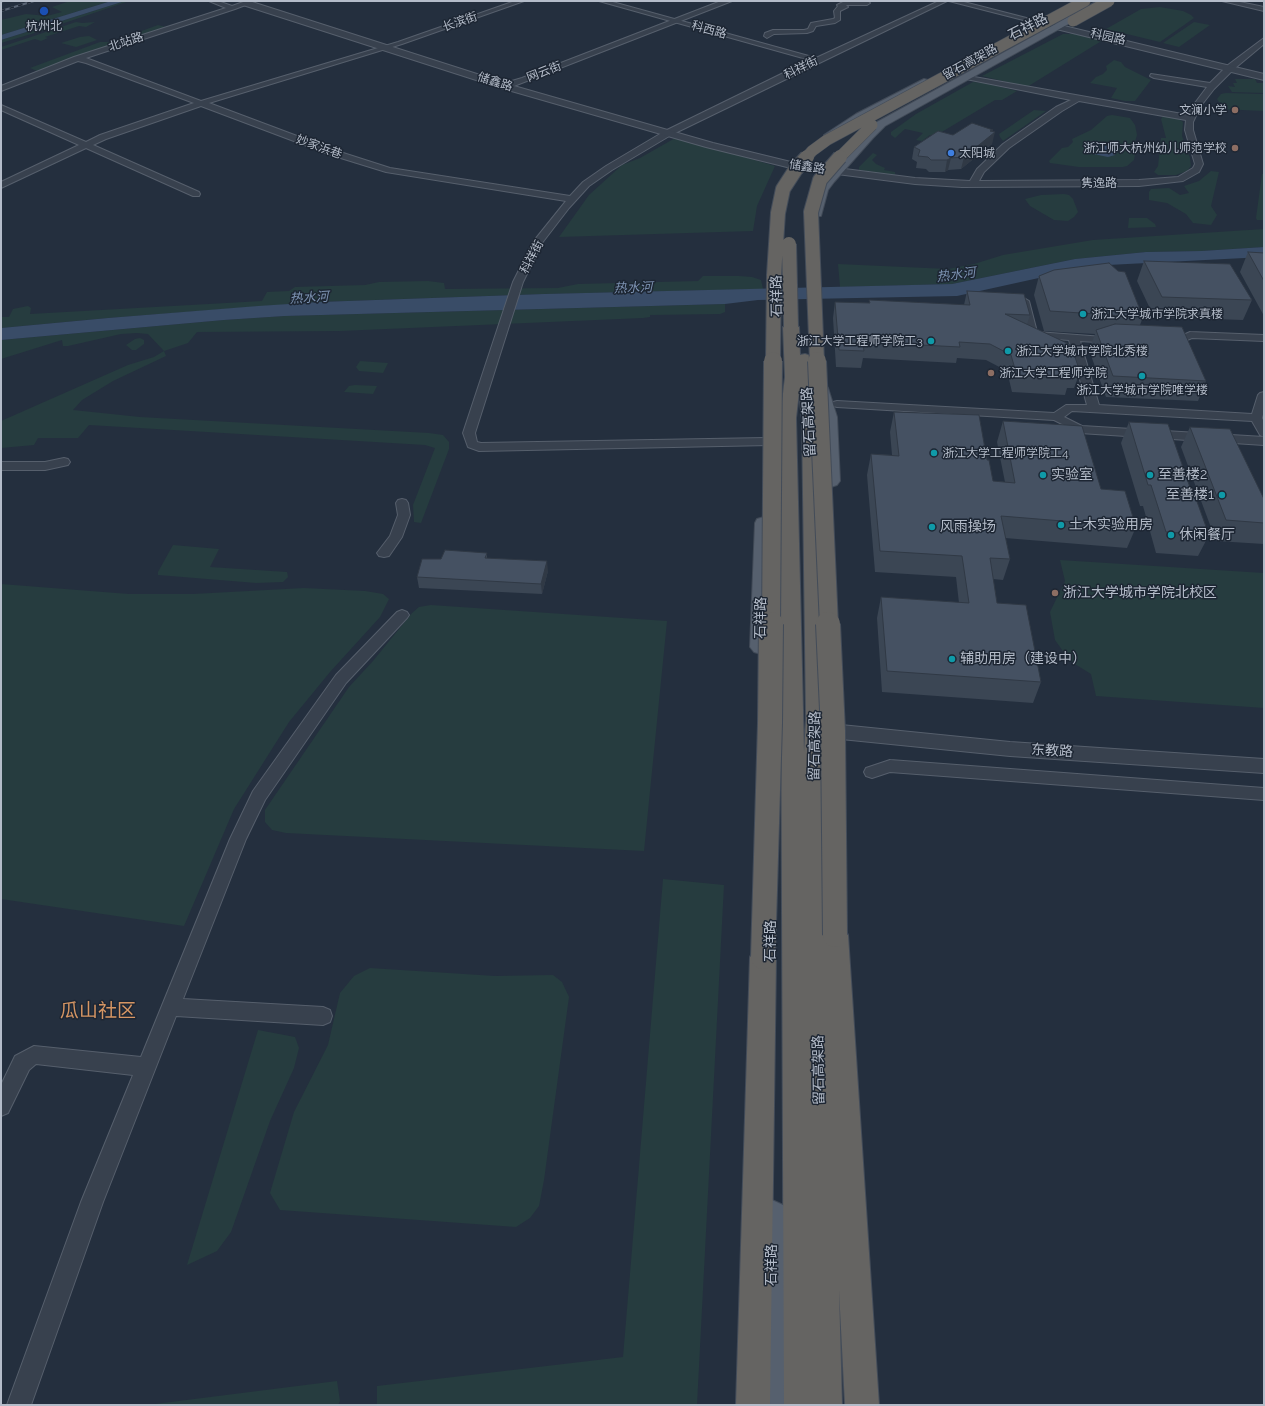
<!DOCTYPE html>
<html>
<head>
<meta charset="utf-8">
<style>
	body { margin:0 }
	#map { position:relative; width:1265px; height:1406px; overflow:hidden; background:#242f3e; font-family:Raleway,sans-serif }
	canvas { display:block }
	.frame { position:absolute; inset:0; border:2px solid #b4bcc9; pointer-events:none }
</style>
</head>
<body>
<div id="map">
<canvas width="1265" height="1406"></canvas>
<div class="frame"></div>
</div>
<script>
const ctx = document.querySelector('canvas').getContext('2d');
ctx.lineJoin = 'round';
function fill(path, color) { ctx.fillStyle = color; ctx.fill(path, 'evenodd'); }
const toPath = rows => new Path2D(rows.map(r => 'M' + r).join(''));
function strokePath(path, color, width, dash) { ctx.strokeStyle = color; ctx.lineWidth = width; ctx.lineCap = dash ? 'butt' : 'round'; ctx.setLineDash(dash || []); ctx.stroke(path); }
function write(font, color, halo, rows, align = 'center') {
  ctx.font = font + ' Raleway,"Noto Sans SC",sans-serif'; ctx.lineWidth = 3; ctx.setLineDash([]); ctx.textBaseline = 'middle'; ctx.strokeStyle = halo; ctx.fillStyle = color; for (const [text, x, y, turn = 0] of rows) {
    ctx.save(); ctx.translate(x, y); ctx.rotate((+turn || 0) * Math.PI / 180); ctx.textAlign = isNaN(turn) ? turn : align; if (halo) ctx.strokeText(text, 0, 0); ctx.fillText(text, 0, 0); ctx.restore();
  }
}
fill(toPath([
	[70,1,111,1,1,35,1,20,26,14,47,16,62,12,52,7],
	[125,1,129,1,41,31,1,43,1,40],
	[1160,7,1183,11,1191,15,1194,18,1160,42,1106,29,1141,9],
	[76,22,82,23,95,22,86,27,79,26,45,37,48,38,41,41,35,39,1,50,1,47],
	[1194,22,1210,25,1179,47,1163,43],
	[158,25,166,27,125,40,117,40],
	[1063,34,1075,34,1103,40,1027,87,982,76],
	[89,36,97,40,76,47,61,43,80,37],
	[100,42,111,42,112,44,41,70,37,71,30,68],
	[1114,60,1121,62,1125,67,1151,80,1135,101,1125,101,1111,98,1117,88,1090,83,1096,77,1103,74,1107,70,1106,66],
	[1235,79,1255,79,1257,83,1264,83,1264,93,1232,92,1228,86,1235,87,1233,83,1237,83],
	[973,82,985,83,1017,91,1002,100,995,100,935,136,930,135,922,141,916,140,923,133,905,129,895,138,891,135,891,132,916,114],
	[1226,93,1264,94,1264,111,1219,109,1217,106,1225,106,1219,102,1217,99,1221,94],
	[1034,110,1046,111,1003,141,1000,137,999,134],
	[1112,115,1130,118,1135,125,1137,135,1135,142,1136,149,1134,160,1127,166,1123,167,1079,167,1050,163,1049,161,1062,148,1068,147,1073,142,1072,139,1091,130,1107,116],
	[1164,115,1177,118,1183,122,1182,136,1190,158,1191,166,1187,171,1176,175,1158,175,1154,172,1158,166,1161,138,1166,138,1161,119],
	[677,137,775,166,757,206,753,231,559,237,589,195,622,165,640,158],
	[873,153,877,155,872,160,876,164,885,168,884,170,895,172,895,175,859,170,859,167],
	[1211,171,1219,172,1211,206,1217,215,1211,225,1193,223,1186,214,1167,203,1149,200,1149,192,1151,189,1169,188,1180,195,1189,193,1184,186,1199,181],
	[1262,174,1264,174,1264,220,1257,220,1256,218],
	[1064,194,1069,195,1073,199,1078,212,1074,217,1068,221,1054,220,1030,206,1025,199,1041,195],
	[1129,218,1147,218,1155,224,1156,227,1128,228],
	[1264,229,1264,247,1201,251,1146,252,1075,259,952,284,840,287,838,264,948,269,974,264,1003,255,1093,240],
	[703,276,739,276,752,277,761,280,763,289,544,294,319,302,108,318,1,328,1,317,9,317,13,309,28,306,31,308,30,314,262,301,267,292,289,291,295,287,365,285,379,282,428,281,444,283,445,289,558,288,578,284,698,281],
	[725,304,725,312,720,314,650,315,650,317,643,318,340,331,197,332,188,343,164,351,166,356,113,381,82,400,73,410,140,417,429,433,443,435,449,442,449,449,421,523,414,522,413,505,435,448,425,445,89,425,78,438,38,438,34,445,1,448,1,421,128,365,154,357,164,351,148,334,137,333,121,334,68,346,63,346,62,340,1,359,1,340,224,320,285,316],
	[140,338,144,340,144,344,136,350,132,350,126,345,135,339],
	[360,361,388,363,383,373,359,371,356,367],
	[355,385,377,386,373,394,344,392,349,386],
	[173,545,219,549,210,567,287,572,288,577,283,582,256,583,158,575,158,572],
	[1060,560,1264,573,1264,708,1096,696,1091,674,1070,661,1055,640,1050,612,1065,581],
	[1,584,129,594,193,594,304,588,365,591,383,594,389,599,380,617,330,672,289,722,234,809,184,926,1,899],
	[431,605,667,621,644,851,286,833,272,830,265,822,265,810,349,687,373,661,412,613,419,607],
	[663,879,724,885,697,1405,377,1405,377,1386,623,1357],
	[370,968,495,976,553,975,562,982,569,997,544,1180,539,1206,530,1218,516,1227,280,1210,270,1193,294,1112,328,1045,340,993,354,976],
	[258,1030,295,1037,299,1048,294,1068,270,1121,231,1232,217,1251,187,1265],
	[337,1381,340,1401,338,1405,147,1405]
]), '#263c3f');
fill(toPath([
	[111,1,125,1,1,40,1,35],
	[1113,145,1118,147,1119,150,1115,155,1108,157,1093,154,1102,146],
	[1264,247,1264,257,1108,265,1066,272,957,296,758,300,725,304,285,316,224,320,1,340,1,328,108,318,258,306,319,302,544,294,952,284,1075,259,1146,252,1201,251]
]), '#394c67');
const minor = toPath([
	[209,1,218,1,232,6,246,1,256,1,235,9,86,58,201,101,398,42,515,1,524,1,402,44,209,103,337,151,390,168,570,196,583,182,606,166,665,131,810,60,599,1,609,1,816,58,939,1,947,1,671,135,612,170,589,186,569,208,542,243,523,282,475,433,477,442,481,443,766,438,770,439,772,442,770,445,479,451,468,447,463,433,513,282,533,242,566,201,386,172,331,155,201,106,106,139,93,145,199,192,200,194,199,196,193,196,86,148,1,188,1,182,79,145,1,110,1,105,86,142,100,135,194,103,86,63,78,61,1,91,1,86,74,57,226,8,209,1],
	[845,1,867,1,870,3,867,5,846,5,848,7,840,11,840,20,835,23,816,26,813,31,807,33,774,34,767,38,764,36,765,33,773,30,804,30,808,29,811,23,833,19,835,18,834,11,838,6,837,5,845,1],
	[949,1,960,1,1042,22,1039,24,949,1],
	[1222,1,1235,1,1264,7,1264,11,1222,1],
	[1264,38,1264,44,1234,69,1214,89,1200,107,1193,122,1193,130,1203,164,1199,172,1183,181,1139,186,962,187,915,184,837,174,833,171,837,168,915,178,970,181,977,169,1003,144,1056,107,1071,100,966,79,962,77,963,75,1188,115,1192,107,1207,87,1154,78,1150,76,1151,74,1210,83,1228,65,1264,38],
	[1079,101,1186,120,1185,130,1195,164,1193,168,1178,177,1139,180,979,181,984,172,1009,148,1062,111,1079,101],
	[1024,298,1029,301,1037,332,1117,338,1118,340,1113,343,1080,341,1099,405,1252,414,1258,395,1260,393,1264,392,1264,411,1262,418,1264,422,1264,437,1260,435,1252,421,1072,411,1064,417,1082,426,1264,437,1264,445,1080,433,1054,420,837,407,833,406,831,404,833,402,837,401,1054,413,1066,405,1087,405,1069,340,1028,337,1019,301,1024,298],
	[1190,332,1264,335,1264,341,1192,338,1173,346,1163,344,1162,342,1163,340,1172,340,1190,332],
	[64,458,68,459,70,462,68,465,45,470,1,470,1,462,45,462,64,458],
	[402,499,406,500,408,503,410,515,402,537,389,556,384,557,379,556,377,553,390,536,398,515,396,503,398,500,402,499],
	[402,610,407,612,409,615,407,618,346,683,265,800,246,839,183,999,323,1007,330,1010,332,1016,330,1022,323,1025,176,1016,103,1202,31,1405,7,1405,81,1202,133,1075,36,1064,29,1070,8,1113,1,1116,1,1085,15,1056,34,1046,141,1057,230,839,253,791,336,675,397,612,402,610],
	[890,760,1264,788,1264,800,890,772,872,778,866,776,864,772,866,768,890,760]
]);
const tertiary = toPath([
	[243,1,249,1,505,83,522,78,721,1,732,1,514,86,713,143,795,163,837,168,842,171,837,174,795,169,706,147,501,88,243,5,243,1],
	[1036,20,1039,20,1264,74,1264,80,1036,24,1036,20],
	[841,725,1010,742,1264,759,1264,773,1010,756,841,739,834,737,832,732,834,727,841,725]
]);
const primary = toPath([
	[1094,3,1097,4,1099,6,1097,8,885,126,873,138,834,182,828,190,821,216,811,216,809,213,817,187,865,132,877,122,1094,3],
	[924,79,928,80,929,82,928,84,864,118,834,138,826,138,824,135,856,114,924,79],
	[820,383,826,385,828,388,837,417,840,481,837,485,831,487,825,485,822,481,821,417,812,388,814,385,820,383],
	[764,517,771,519,773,523,772,647,768,652,761,654,754,652,750,647,755,523,757,519,764,517],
	[772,1200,783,1205,788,1216,790,1405,756,1405,756,1216,761,1205,772,1200]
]);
const trunk = toPath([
	[791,322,796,324,799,327,800,355,805,354,811,356,813,359,818,419,828,720,826,775,830,925,835,923,844,927,848,935,879,1405,845,1405,839,1290,842,1405,784,1405,780,418,785,377,783,327,786,324,791,322],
	[799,392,802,419,806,720,804,752,796,418,799,392],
	[763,945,772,949,776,957,770,1405,736,1405,750,957,754,949,763,945]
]);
strokePath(minor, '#565f6c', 2);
strokePath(tertiary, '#565f6c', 2);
strokePath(primary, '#414a57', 2);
strokePath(trunk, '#434c59', 2);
fill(minor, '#38414e');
fill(tertiary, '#38414e');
fill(primary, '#56606e');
fill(trunk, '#656462');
const rail = toPath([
	[1,2,3,1],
	[1,11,34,1]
]);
strokePath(rail, '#5a6575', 2);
strokePath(rail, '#1d2633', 1.5, [4.5]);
const trunkBridgeFar3 = toPath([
	[1073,21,1109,1],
	[806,158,812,151,827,140,1085,1],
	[839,158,872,125]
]);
const trunkBridgeFar2 = toPath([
	[789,244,791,327],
	[773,362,774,275,778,213,783,189,796,169,807,157],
	[817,362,811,212,820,180,840,157]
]);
const trunkBridgeFar1 = toPath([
	[817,361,829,625],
	[771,625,773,361]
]);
const trunkBridge = toPath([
	[828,624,833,731,835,935],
	[763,957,770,723,771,624]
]);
strokePath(trunkBridgeFar3, '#434c59', 12, []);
strokePath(trunkBridgeFar2, '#434c59', 16, []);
strokePath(trunkBridgeFar1, '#434c59', 20, []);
strokePath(trunkBridge, '#434c59', 26, []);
strokePath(trunkBridgeFar3, '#656462', 11);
strokePath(trunkBridgeFar2, '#656462', 14);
strokePath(trunkBridgeFar1, '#656462', 18);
strokePath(trunkBridge, '#656462', 24);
fill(toPath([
	[993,132,992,144,961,169,948,170,945,172,929,172,926,169,916,168,917,162,912,159,914,147,953,135],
	[1248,252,1264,253,1264,316,1240,272],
	[1144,261,1252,300,1243,320,1154,317,1137,281],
	[1039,276,1143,317,1140,325,1206,381,1198,401,1106,397,1089,350,1095,334,1044,331,1034,295],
	[967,291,1030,315,1027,324,1080,372,1074,388,1067,388,1065,395,1012,392,1007,371,986,360,957,358,956,363,863,358,861,368,836,367,833,318,835,302,869,303,869,300,964,305],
	[894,412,987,460,993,481,1005,482,997,442,1003,421,1101,489,1136,527,1127,548,1005,538,1010,559,1003,580,993,579,997,603,1041,682,1033,703,882,692,877,618,881,597,959,603,956,577,875,572,867,475,871,454,892,455,890,432],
	[1129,422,1193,496,1209,535,1198,556,1156,553,1143,506,1140,506,1121,443],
	[1190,427,1264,499,1264,544,1216,541,1181,447],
	[487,553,487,558,548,571,542,594,419,588,417,577,441,559]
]), '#3b4654');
fill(toPath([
	[993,130,992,135,995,132,992,144,961,169,964,157,990,131],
	[951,158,948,170,945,172,947,160],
	[547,561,548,571,542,594,541,584]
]), '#303945');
const building = toPath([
	[972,123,993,130,990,131,995,132,964,157,951,158,947,160,931,160,928,157,918,156,920,150,914,147,938,131,953,135,972,123],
	[1248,252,1264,253,1264,281,1248,252],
	[1144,261,1230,264,1252,300,1162,297,1144,261],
	[1109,263,1118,271,1125,272,1143,317,1050,311,1039,276,1054,270,1109,263],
	[967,291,1024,294,1030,315,1005,314,1071,345,1080,372,1068,371,1071,378,1017,376,1011,355,990,344,959,342,960,347,863,342,864,351,839,350,835,302,870,303,869,300,970,305,967,291],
	[1115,324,1182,327,1206,381,1113,376,1096,330,1115,324],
	[894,412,979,415,987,460,989,460,993,481,1015,483,1003,421,1082,426,1101,489,1125,491,1136,527,1001,516,1010,559,990,558,997,603,1026,605,1041,682,887,671,881,597,969,603,962,556,880,551,871,454,899,456,894,412],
	[1129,422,1168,424,1193,496,1195,496,1209,535,1166,532,1151,485,1148,485,1129,422],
	[1190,427,1230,429,1264,499,1264,523,1226,520,1190,427],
	[445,550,487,553,485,558,547,561,541,584,417,577,422,559,441,559,445,550]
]);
fill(building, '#455162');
strokePath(building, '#303945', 1);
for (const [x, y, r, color] of [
	[44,11,5,"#1a4fb4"],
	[1235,110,4,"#8d6e63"],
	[1235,148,4,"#8d6e63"],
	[951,153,4,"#3f7fe0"],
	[1083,314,4,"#0f9aa8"],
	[931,341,4,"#0f9aa8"],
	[1008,351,4,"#0f9aa8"],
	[991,373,4,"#8d6e63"],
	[1142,376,4,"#0f9aa8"],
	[934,453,4,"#0f9aa8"],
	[1043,475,4,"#0f9aa8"],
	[1150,475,4,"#0f9aa8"],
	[1222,495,4,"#0f9aa8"],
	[1061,525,4,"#0f9aa8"],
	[932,527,4,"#0f9aa8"],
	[1171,535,4,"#0f9aa8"],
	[1055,593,4,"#8d6e63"],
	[952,659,4,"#0f9aa8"]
]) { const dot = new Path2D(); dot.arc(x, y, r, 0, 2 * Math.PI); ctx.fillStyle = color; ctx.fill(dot); strokePath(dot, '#1d2633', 1.5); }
write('12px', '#b4bcc9', '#1d2633', [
	["长滨街",460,22,-19],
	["科西路",709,30,15],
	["科园路",1108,37,13],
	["北站路",126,42,-18],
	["留石高架路",970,62,-29],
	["科祥街",801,68,-26],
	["网云街",544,72,-21],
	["储鑫路",495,82,17],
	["妙家浜巷",319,147,20],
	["储鑫路",807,167,8],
	["隽逸路",1099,183],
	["科祥街",532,257,-62]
]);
write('12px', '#b4bcc9', '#1d2633', [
	["杭州北",44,26,"center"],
	["文澜小学",1227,110,"right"],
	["浙江师大杭州幼儿师范学校",1227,148,"right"],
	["太阳城",959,153],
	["浙江大学城市学院求真楼",1091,314],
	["浙江大学工程师学院工3",923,341,"right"],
	["浙江大学城市学院北秀楼",1016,351],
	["浙江大学工程师学院",999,373],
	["浙江大学城市学院唯学楼",1142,390,"center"],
	["浙江大学工程师学院工4",942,453]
], 'left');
write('italic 13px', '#7c92b1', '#1d2633', [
	["热水河",956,275,-7],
	["热水河",633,288,-2],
	["热水河",309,298,-3]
]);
write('14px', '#b4bcc9', '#1d2633', [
	["石祥路",1028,27,-27],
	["石祥路",777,296,-91],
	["留石高架路",809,422,-93],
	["石祥路",761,618,-89],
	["留石高架路",815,746,-89],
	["东教路",1052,751,3],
	["石祥路",771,941,-90],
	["留石高架路",819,1070,-91],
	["石祥路",772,1265,-90]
]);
write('14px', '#b4bcc9', '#1d2633', [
	["实验室",1051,475],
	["至善楼2",1158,475],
	["至善楼1",1214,495,"right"],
	["土木实验用房",1069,525],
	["风雨操场",940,527],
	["休闲餐厅",1179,535],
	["浙江大学城市学院北校区",1063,593],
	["辅助用房（建设中）",960,659]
], 'left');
write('19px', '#d59563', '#1d2633', [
	["瓜山社区",98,1011]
]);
</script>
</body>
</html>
